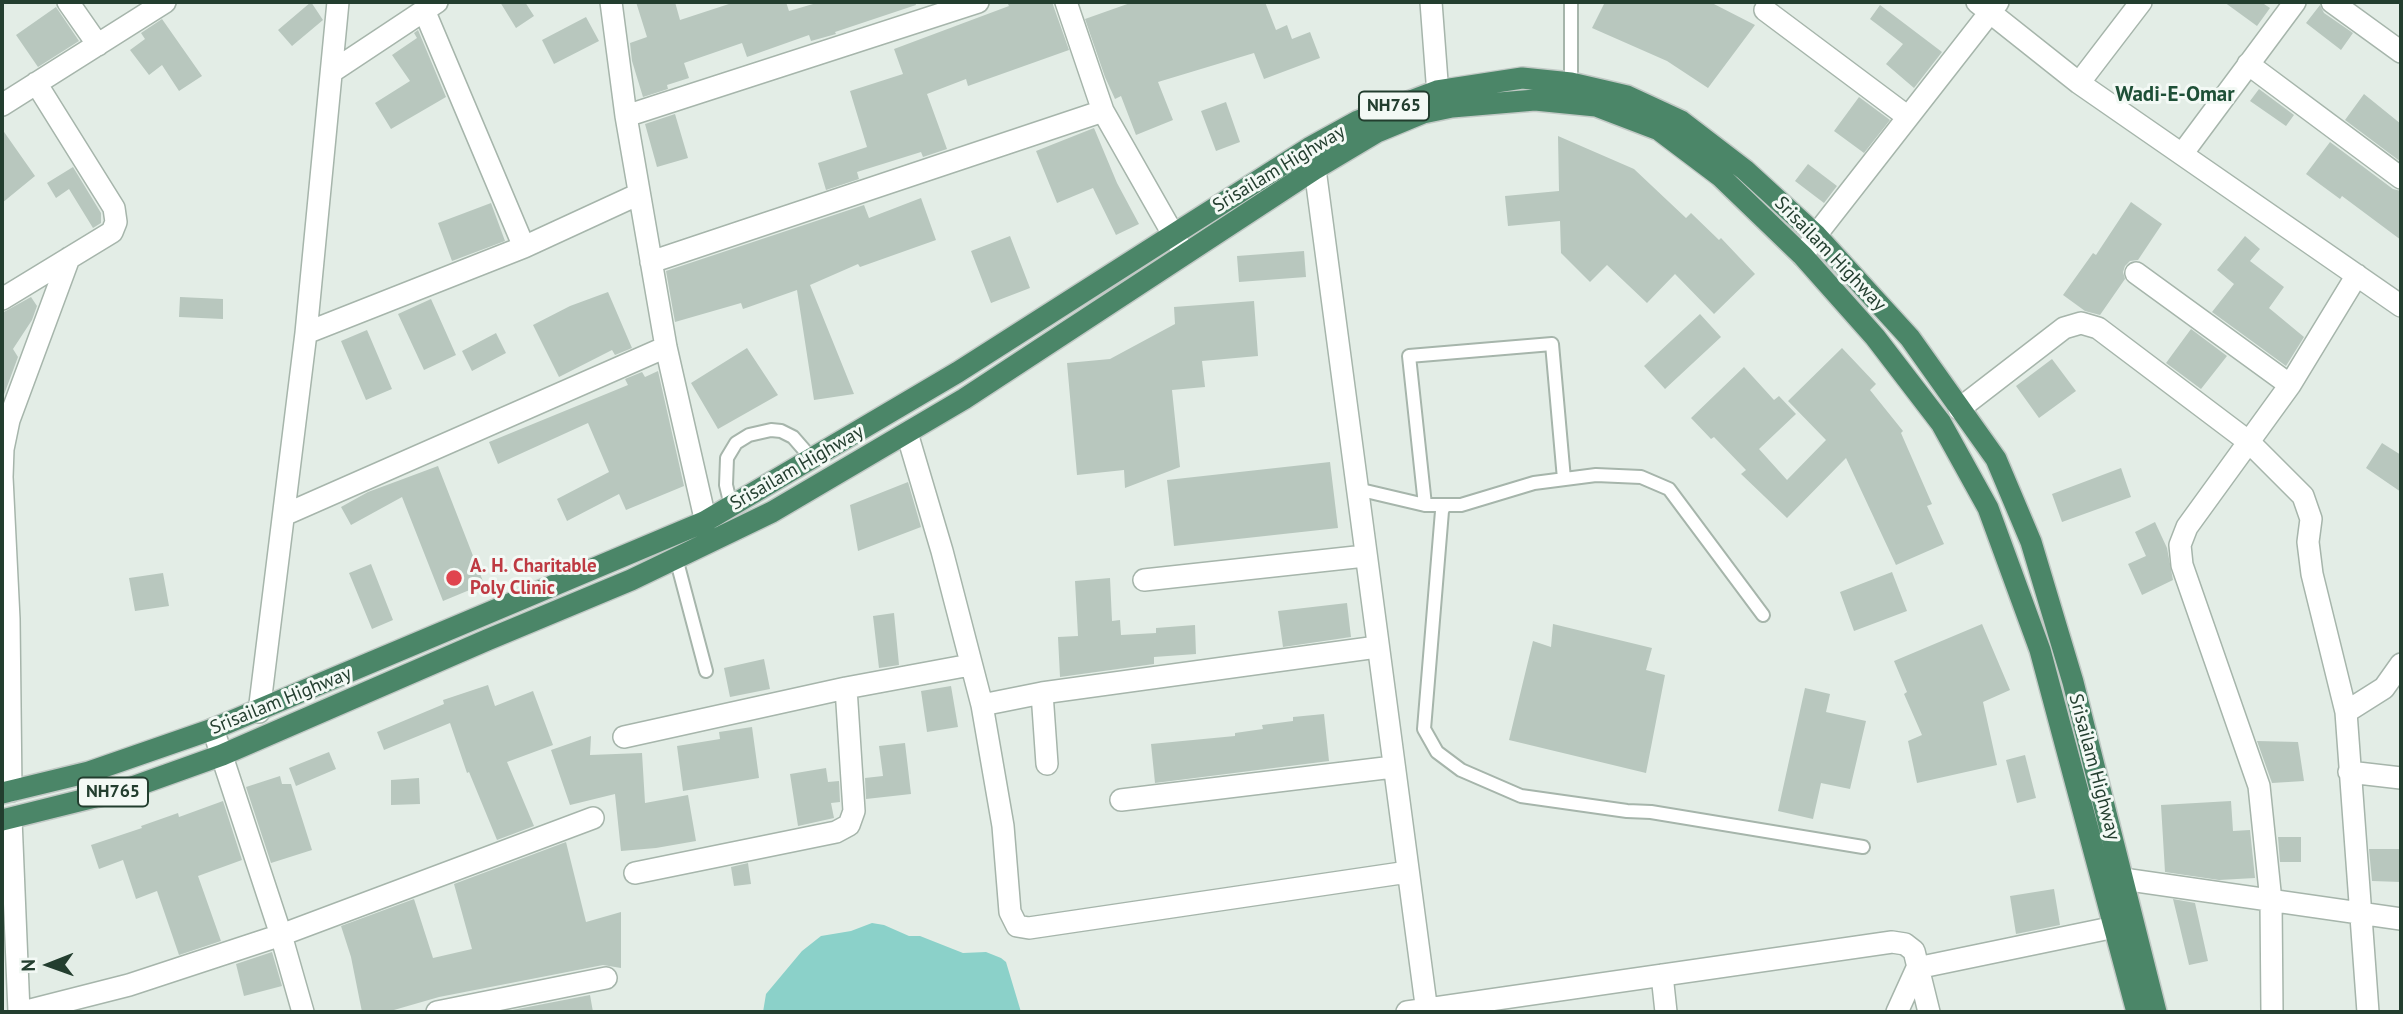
<!DOCTYPE html>
<html>
<head>
<meta charset="utf-8">
<style>
	body { margin:0 }
	#map { position:relative; width:2403px; height:1014px; overflow:hidden; background:#e3ede6; font-family:"PT Sans",sans-serif }
	canvas { display:block }
	.frame { position:absolute; inset:0; border:4px solid #233e2f; pointer-events:none }
	.north { position:absolute; left:14px; top:930px; width:70px; height:70px; -webkit-text-stroke:5px #f3f9f5; paint-order:stroke; rotate:269deg; font-size:19px; font-weight:700; line-height:28px; text-align:center; color:#233e2f }
	.north::after { content:''; display:block; margin:auto; width:24px; height:32px; background:#233e2f; clip-path:polygon(50% 0,100% 100%,50% 72%,0 100%) }
</style>
</head>
<body>
<div id="map">
<canvas width="2403" height="1014"></canvas>
<div class="frame"></div>
<div class="north">N</div>
</div>
<script>
const ctx = document.querySelector('canvas').getContext('2d');
ctx.lineJoin = 'round';
function fill(path, color) { ctx.fillStyle = color; ctx.fill(path, 'evenodd'); }
const toPath = rows => new Path2D(rows.map(r => 'M' + r).join(''));
function strokePath(path, color, width, dash) { ctx.strokeStyle = color; ctx.lineWidth = width; ctx.lineCap = dash ? 'butt' : 'round'; ctx.setLineDash(dash || []); ctx.stroke(path); }
function write(font, color, halo, rows, align = 'center') {
  ctx.font = font + ' "PT Sans",sans-serif'; ctx.lineWidth = 6; ctx.setLineDash([]); ctx.textBaseline = 'middle'; ctx.strokeStyle = halo; ctx.fillStyle = color; for (const [text, x, y, turn = 0] of rows) {
    ctx.save(); ctx.translate(x, y); ctx.rotate((+turn || 0) * Math.PI / 180); ctx.textAlign = isNaN(turn) ? turn : align; if (halo) ctx.strokeText(text, 0, 0); ctx.fillText(text, 0, 0); ctx.restore();
  }
}
fill(toPath([
	[872,923,884,925,909,936,920,936,963,953,986,952,1001,958,1006,962,1021,1012,763,1012,766,994,802,951,821,936,851,931]
]), '#8bd1c9');
fill(toPath([
	[311,2,323,20,292,46,278,30],
	[500,2,525,2,534,16,516,28],
	[636,2,675,2,680,20,735,2,786,2,789,11,820,2,915,2,916,5,835,32,836,34,811,41,809,35,747,57,742,43,684,63,689,78,667,85,668,89,643,97,632,61,630,43,647,37],
	[1007,2,1052,2,1069,50,968,86,966,79,927,94,947,149,923,157,921,152,857,172,859,179,826,190,818,163,867,147,850,91,903,74,894,49,1009,6],
	[1133,2,1265,2,1276,30,1287,25,1292,39,1310,32,1320,58,1264,79,1254,53,1158,82,1173,120,1136,135,1121,96,1115,99,1105,77,1085,19],
	[1605,2,1710,2,1755,25,1708,88,1667,61,1592,28],
	[2224,2,2261,2,2270,8,2257,26],
	[1880,5,1942,52,1914,88,1886,64,1903,44,1870,19],
	[2320,5,2324,13,2353,33,2341,50,2306,23],
	[56,7,79,41,38,67,16,35],
	[586,17,599,41,554,64,542,40],
	[162,19,202,76,179,91,162,65,149,75,130,50,145,39,141,33],
	[418,30,446,97,391,129,375,103,410,81,392,55,417,38,414,33],
	[2259,89,2294,115,2286,126,2250,101],
	[2364,94,2401,124,2401,162,2345,120],
	[1859,97,1890,120,1864,153,1834,131],
	[1226,102,1240,142,1216,151,1201,111],
	[675,114,688,158,657,167,645,124],
	[1094,128,1117,183,1139,224,1116,235,1093,188,1057,203,1036,151],
	[2,129,35,176,2,203],
	[1558,136,1634,169,1686,218,1691,213,1719,240,1721,238,1755,274,1714,314,1675,274,1647,303,1607,265,1590,282,1561,253,1560,221,1508,226,1505,196,1559,191],
	[2330,142,2393,189,2401,191,2401,240,2342,196,2340,199,2306,174],
	[1808,164,1837,186,1824,203,1795,181],
	[73,167,101,213,101,223,93,228,69,189,56,198,47,183],
	[921,198,936,240,860,267,858,264,810,285,854,394,814,400,797,290,743,309,741,303,675,322,666,271,864,205,869,218],
	[2131,202,2162,224,2138,260,2130,261,2125,266,2123,272,2125,279,2100,315,2085,311,2063,295,2093,253,2096,255],
	[491,203,505,241,452,261,438,223],
	[1010,236,1030,288,991,303,971,251],
	[2245,236,2260,249,2250,261,2284,287,2269,308,2304,337,2286,366,2212,312,2234,284,2217,270],
	[1304,251,1306,277,1239,282,1237,256],
	[608,292,632,348,615,355,612,350,559,377,533,325,570,306],
	[31,297,37,306,32,320,13,349,18,357,2,400,2,313],
	[180,297,223,299,223,319,179,317],
	[431,299,456,355,424,370,398,314],
	[1254,301,1258,356,1202,361,1205,387,1172,390,1180,467,1125,488,1124,470,1077,475,1067,363,1110,359,1175,324,1174,307],
	[1700,314,1721,337,1665,389,1644,366],
	[2191,329,2227,356,2201,389,2166,363],
	[367,330,392,389,366,400,341,341],
	[496,333,506,353,472,371,462,351],
	[747,348,778,395,718,429,691,383],
	[1842,348,1876,384,1870,390,1903,431,1901,433,1932,504,1927,506,1944,544,1896,565,1846,458,1787,518,1741,474,1746,470,1714,437,1711,439,1691,418,1744,367,1774,400,1779,396,1796,414,1759,449,1787,480,1826,440,1788,401],
	[2052,359,2076,391,2039,418,2016,386],
	[658,371,684,486,626,510,619,494,567,521,557,499,609,472,588,423,498,464,489,442,628,385,625,379,642,372,645,377],
	[2382,443,2401,455,2401,492,2366,468],
	[1330,462,1338,528,1174,546,1167,480],
	[438,466,484,584,443,601,402,497,351,525,341,507,368,492],
	[2121,468,2131,497,2062,522,2052,494],
	[908,482,921,527,858,551,850,505],
	[2155,522,2167,548,2173,580,2142,595,2128,564,2146,556,2135,532],
	[371,564,393,620,372,629,349,573],
	[1892,572,1907,611,1854,631,1840,592],
	[163,573,169,606,135,611,129,578],
	[1110,578,1112,621,1120,620,1121,635,1156,633,1156,628,1195,625,1196,654,1154,657,1154,664,1060,677,1058,637,1078,636,1075,581],
	[1347,603,1351,637,1283,647,1278,611],
	[894,613,899,665,879,668,873,616],
	[1553,624,1652,648,1646,670,1665,675,1646,773,1509,740,1533,641,1551,647],
	[1982,624,2010,690,1983,702,1997,765,1917,783,1908,741,1922,735,1904,694,1907,692,1894,661],
	[764,659,770,689,730,697,724,668],
	[488,685,495,706,533,691,553,745,507,762,534,826,497,840,469,772,467,773,450,723,384,750,377,732,444,704,443,700],
	[951,686,958,727,927,732,921,691],
	[1805,688,1830,694,1826,712,1866,721,1850,789,1821,783,1813,819,1778,811],
	[1324,714,1329,761,1155,783,1151,744,1235,736,1235,733,1263,729,1262,725,1293,721,1293,717],
	[752,727,759,778,683,791,677,746,720,739,719,732],
	[591,736,590,755,642,753,645,803,688,795,696,841,656,848,621,851,615,794,570,805,551,750],
	[2257,741,2298,742,2304,781,2272,783],
	[905,743,911,794,866,799,865,778,883,776,879,746],
	[329,752,336,769,296,786,289,768],
	[2025,755,2036,798,2017,803,2006,760],
	[826,768,828,782,839,781,840,802,831,803,834,818,798,826,790,774],
	[280,776,282,784,291,784,312,850,271,863,246,787],
	[419,778,420,804,391,805,391,780],
	[223,801,242,860,198,876,221,941,179,955,157,891,136,899,123,860,99,869,91,845,142,828,141,826,178,813,179,817],
	[2231,801,2233,831,2250,830,2255,878,2219,880,2165,872,2161,805],
	[2278,837,2301,837,2301,862,2280,862],
	[566,842,586,922,621,912,621,968,603,965,439,997,387,1012,362,1012,351,957,341,926,414,899,433,958,472,949,454,884],
	[2369,849,2401,849,2401,882,2372,881],
	[748,863,751,884,734,886,731,867],
	[2054,889,2060,925,2016,934,2010,896],
	[2173,899,2195,903,2208,961,2189,965],
	[272,952,282,986,244,996,236,964],
	[590,995,593,1012,502,1012]
]), '#b8c7be');
const service = toPath([
	[1571,83,1571,2],
	[1357,489,1425,505,1461,505,1534,483,1596,475,1641,477,1669,489,1763,615],
	[1425,505,1409,356,1552,344,1564,479],
	[1445,505,1442,511,1424,729,1437,752,1461,770,1521,796,1627,811,1651,812,1863,847],
	[731,506,726,485,727,458,736,443,749,435,771,430,781,431,793,437,813,460],
	[676,558,706,671]
]);
const minor = toPath([
	[68,2,98,45],
	[611,2,626,116,666,347,709,536],
	[1066,2,1103,111,1182,250],
	[1977,2,2079,83,2401,306],
	[2332,2,2401,52],
	[1765,10,1908,117],
	[2248,64,2401,178],
	[333,71,437,2],
	[2079,83,2141,2],
	[2,105,165,2],
	[626,116,978,2],
	[2182,154,2295,2],
	[1315,169,1427,1012],
	[524,247,639,194],
	[1803,256,1816,235,1998,2],
	[651,262,1103,111],
	[2136,273,2290,385],
	[2,299,112,232,116,222,114,208,36,83],
	[306,333,524,247,424,10],
	[1959,409,2064,328,2081,323,2098,328,2249,442,2303,496,2311,519,2308,542,2312,574,2346,712,2368,1012],
	[907,433,942,551,982,705,1042,693,1377,647],
	[284,515,666,347],
	[1144,580,1365,556],
	[1042,693,1047,764],
	[982,705,1003,826,1010,912,1017,926,1029,928,1408,872],
	[259,712,306,333,338,2],
	[2346,712,2384,688,2401,664],
	[213,729,281,935,303,1012],
	[624,737,846,688,970,665],
	[2349,772,2401,778],
	[11,791,9,619,2,477,3,449,9,420,69,258],
	[1121,800,1393,767],
	[11,819,19,1012],
	[635,873,836,832,849,825,854,811,846,688],
	[2123,879,2401,919],
	[1662,975,1666,1012],
	[23,1012,129,985,281,935,593,818],
	[437,1012,606,978],
	[1407,1012,1892,942,1905,944,1914,951,1929,1012],
	[1897,1012,1917,968,2115,927],
	[2272,1012,2271,901,2259,786,2182,565,2180,545,2187,527,2290,385,2357,275]
]);
const tertiary = toPath([
	[1431,2,1439,108]
]);
const trunk = toPath([
	[2,793,89,772,213,729,704,522,958,372,1309,148,1358,121,1437,91,1522,78,1571,83,1627,96,1681,121,1745,170,1816,235,1910,338,1996,459,2031,542,2073,682,2156,1012],
	[2,820,127,789,222,755,487,640,631,580,772,512,964,399,1315,169,1377,132,1423,113,1452,107,1535,100,1596,106,1659,130,1720,176,1803,256,1875,337,1941,423,1988,508,2040,650,2137,1012]
]);
strokePath(service, '#a6b5ab', 16);
strokePath(minor, '#a6b5ab', 24);
strokePath(tertiary, '#a6b5ab', 24);
strokePath(trunk, '#c1c9c5', 24);
strokePath(service, '#fff', 12);
strokePath(minor, '#fff', 21);
strokePath(tertiary, '#fff', 21);
strokePath(trunk, '#4b8668', 21);
for (const [x, y, r, color] of [
	[454,578,9,"#e0444e"]
]) { const dot = new Path2D(); dot.arc(x, y, r, 0, 2 * Math.PI); ctx.fillStyle = color; ctx.fill(dot); strokePath(dot, '#f3f9f5', 2.5); }
for (const [x, y, w] of [
	[1394,106,70],
	[113,792,70]
]) { const box = new Path2D(); box.roundRect(x - w / 2, y - 14.5, w, 29, 5); ctx.fillStyle = '#f3f9f5'; ctx.fill(box); strokePath(box, '#233e2f', 2); }
write('bold 18px', '#233e2f', null, [
	["NH765",1394,106],
	["NH765",113,792]
]);
write('19px', '#233e2f', '#f3f9f5', [
	["Srisailam Highway",1279,169,-31],
	["Srisailam Highway",1830,254,46],
	["Srisailam Highway",797,468,-30],
	["Srisailam Highway",281,701,-22],
	["Srisailam Highway",2094,767,75]
]);
write('bold 19px', '#be3a42', '#f3f9f5', [
	["A. H. Charitable",470,567],
	["Poly Clinic",470,589]
], 'left');
write('bold 21px', '#1e5037', '#f3f9f5', [
	["Wadi-E-Omar",2175,95]
]);
</script>
</body>
</html>
